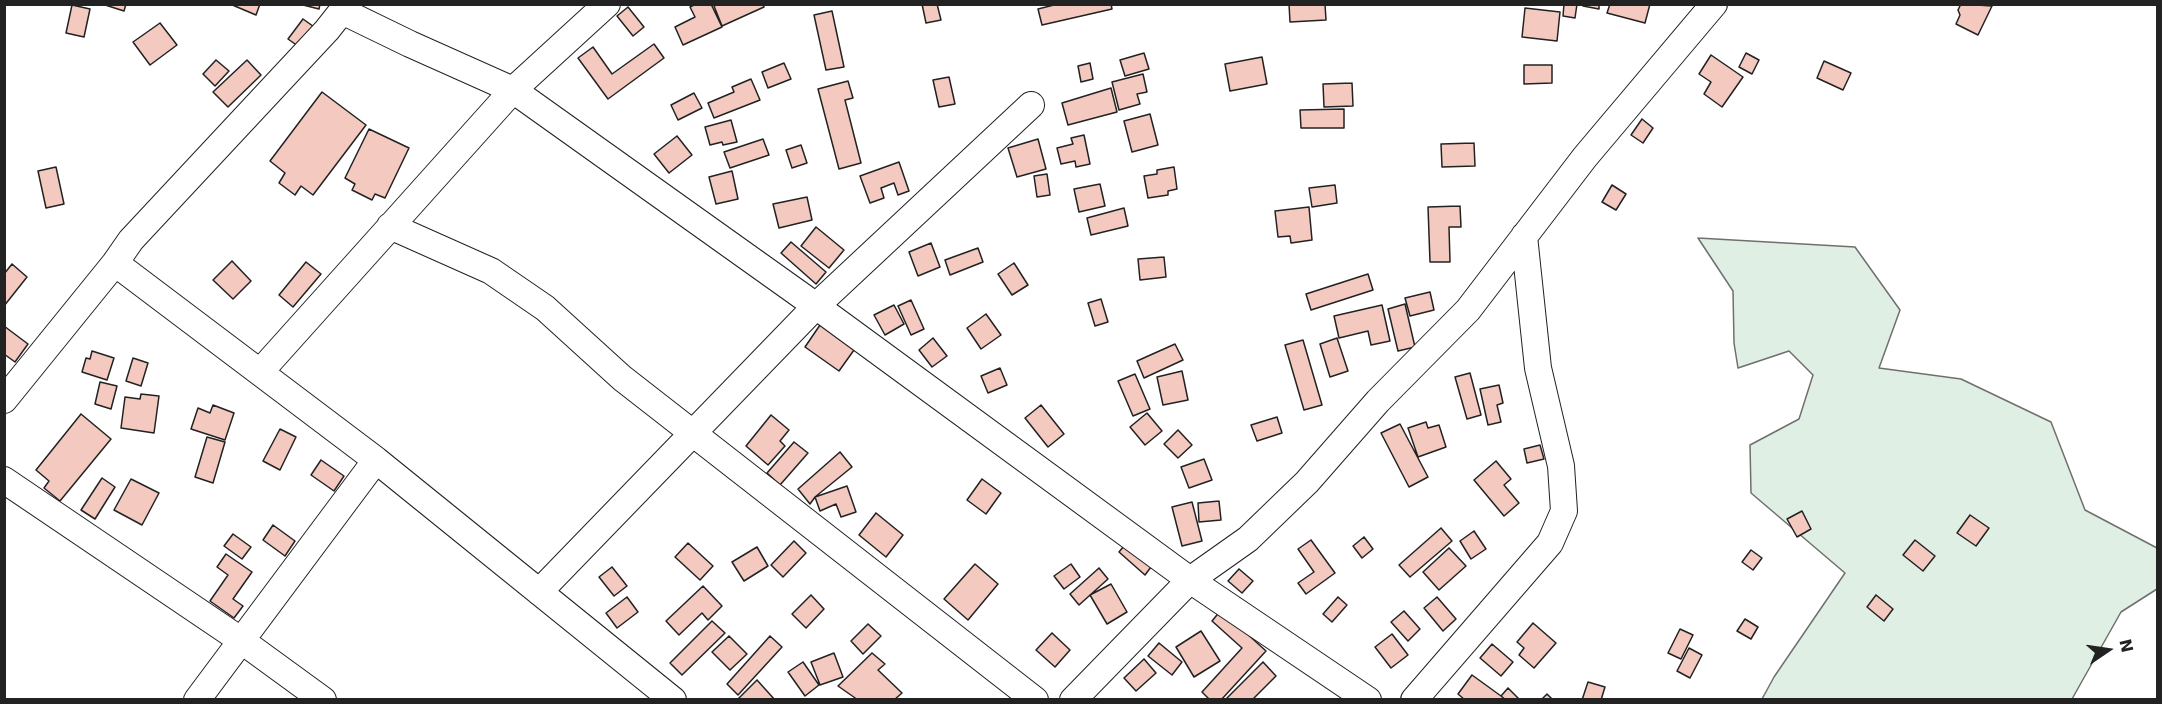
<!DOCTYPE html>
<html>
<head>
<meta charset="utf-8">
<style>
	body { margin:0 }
	#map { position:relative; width:2162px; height:704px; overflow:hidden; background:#fff; font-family:"DejaVu Sans",sans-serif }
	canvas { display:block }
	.frame { position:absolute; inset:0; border:6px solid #222; pointer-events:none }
	.north { position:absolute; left:2078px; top:620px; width:60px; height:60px; -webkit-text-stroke:4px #fff; paint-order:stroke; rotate:77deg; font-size:16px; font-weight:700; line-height:24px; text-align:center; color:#222 }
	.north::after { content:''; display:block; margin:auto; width:21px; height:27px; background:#222; clip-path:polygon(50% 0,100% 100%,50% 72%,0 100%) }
</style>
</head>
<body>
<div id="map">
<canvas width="2162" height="704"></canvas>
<div class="frame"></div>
<div class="north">N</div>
</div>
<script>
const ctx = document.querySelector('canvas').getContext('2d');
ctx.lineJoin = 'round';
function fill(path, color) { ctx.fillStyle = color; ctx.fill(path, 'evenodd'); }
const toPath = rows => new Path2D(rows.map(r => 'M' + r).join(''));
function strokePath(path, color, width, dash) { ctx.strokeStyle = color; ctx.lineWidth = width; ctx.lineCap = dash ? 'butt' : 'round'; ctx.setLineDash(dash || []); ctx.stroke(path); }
const green = toPath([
	[1698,238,1855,247,1900,310,1879,368,1961,379,2051,422,2085,510,2157,548,2157,589,2121,612,2072,699,1762,699,1774,677,1845,573,1751,493,1750,445,1799,419,1813,375,1789,351,1738,368,1734,343,1733,291,1698,238]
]);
fill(green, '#e0efe3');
strokePath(green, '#6f6f6f', 1.5);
const building = toPath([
	[102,4,126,4,124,11,102,4],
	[230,4,260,4,256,15,230,4],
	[299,4,320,4,319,9,299,4],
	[696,4,711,4,722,27,683,45,675,27,695,17,690,7,696,4],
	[718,4,763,4,764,7,722,26,714,6,718,4],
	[922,4,937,4,941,20,926,23,922,4],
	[1058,4,1111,4,1112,9,1042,25,1038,9,1058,4],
	[1289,4,1325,4,1326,20,1290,22,1289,4],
	[1564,4,1577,4,1575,18,1563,16,1564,4],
	[1583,4,1599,4,1599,9,1583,6,1583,4],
	[1610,4,1650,4,1645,23,1607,13,1610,4],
	[1961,4,1992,6,1978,35,1956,24,1960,15,1958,10,1961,4],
	[72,5,90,9,84,37,66,33,72,5],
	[628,7,644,27,633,36,617,16,628,7],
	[1525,8,1560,12,1557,41,1522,37,1525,8],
	[832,11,844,67,826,70,814,15,832,11],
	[303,19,317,29,302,49,288,39,303,19],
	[160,23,177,45,150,65,133,42,160,23],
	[654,44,664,58,608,99,578,58,593,47,612,74,654,44],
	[1144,53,1149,69,1125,76,1120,60,1144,53],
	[1746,53,1759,60,1752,74,1739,67,1746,53],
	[1711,55,1743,77,1722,107,1704,94,1711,82,1699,74,1711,55],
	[1262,57,1267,84,1230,91,1225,64,1262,57],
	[216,60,229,71,215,86,203,74,216,60],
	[247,60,261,75,228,107,213,92,247,60],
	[1824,61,1851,73,1843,90,1817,78,1824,61],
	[784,63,791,79,768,88,762,72,784,63],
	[1090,63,1093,79,1081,82,1078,66,1090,63],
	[1524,65,1552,65,1552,83,1524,84,1524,65],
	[1143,74,1147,92,1137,94,1140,104,1119,110,1112,82,1143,74],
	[949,77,955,104,939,107,933,80,949,77],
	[751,79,760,100,714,118,708,103,734,92,732,87,751,79],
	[848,81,853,98,845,100,861,163,839,169,818,89,848,81],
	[1352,83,1353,106,1324,107,1323,84,1352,83],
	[1111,88,1117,112,1068,125,1062,103,1111,88],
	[322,92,366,125,313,195,301,186,295,195,279,183,285,173,270,161,322,92],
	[694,93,702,108,678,120,671,105,694,93],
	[1344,109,1344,128,1301,128,1300,110,1344,109],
	[1150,114,1158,145,1132,152,1124,121,1150,114],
	[1642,119,1653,128,1643,143,1631,135,1642,119],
	[731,120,737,142,723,145,722,142,710,145,705,127,731,120],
	[369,129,409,148,385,198,375,194,372,200,352,190,355,184,345,178,369,129],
	[1084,135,1090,164,1076,167,1075,161,1061,164,1057,148,1073,144,1071,138,1084,135],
	[677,136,692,155,669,173,654,154,677,136],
	[763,139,769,155,730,168,724,152,763,139],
	[1038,139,1046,169,1017,177,1008,148,1038,139],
	[1474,143,1475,166,1442,167,1441,144,1474,143],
	[801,145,807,163,792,168,786,150,801,145],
	[899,162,909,191,898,195,894,183,881,188,884,198,870,203,860,176,899,162],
	[56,167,64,204,46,208,38,171,56,167],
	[1174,167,1177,189,1168,191,1168,195,1148,198,1144,176,1157,174,1157,170,1174,167],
	[732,171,738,199,716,204,709,177,732,171],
	[1047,174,1050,195,1037,197,1034,176,1047,174],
	[1100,184,1105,206,1079,212,1074,189,1100,184],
	[1335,185,1337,203,1312,207,1309,188,1335,185],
	[1612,185,1626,194,1616,210,1602,202,1612,185],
	[807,197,812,220,779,228,773,204,807,197],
	[1460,206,1461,227,1449,227,1450,262,1430,262,1428,207,1460,206],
	[1309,207,1312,240,1291,243,1290,236,1278,237,1275,211,1309,207],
	[1124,208,1128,226,1091,235,1087,218,1124,208],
	[816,227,844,250,829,268,801,246,816,227],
	[791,242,826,272,816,284,781,253,791,242],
	[931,243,940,267,918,276,909,252,931,243],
	[978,248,983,262,950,275,945,260,978,248],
	[1164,257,1166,277,1140,280,1138,259,1164,257],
	[232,261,251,281,233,299,213,280,232,261],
	[306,262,321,274,293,307,279,295,306,262],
	[1014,263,1028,285,1012,295,998,274,1014,263],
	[12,264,27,277,4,306,4,274,12,264],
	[1368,274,1373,290,1311,310,1306,294,1368,274],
	[1430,292,1434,310,1410,316,1405,298,1430,292],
	[1101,299,1108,322,1095,326,1088,303,1101,299],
	[911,300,924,329,911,335,898,306,911,300],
	[1405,304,1415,347,1398,351,1388,309,1405,304],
	[894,305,904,324,885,335,874,315,894,305],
	[1382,305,1390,341,1371,345,1368,331,1339,338,1334,316,1382,305],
	[986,314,1001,335,981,349,967,328,986,314],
	[820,325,854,350,839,371,805,347,820,325],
	[4,326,28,344,15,362,4,354,4,326],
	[933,338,947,356,932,367,919,350,933,338],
	[1337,338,1348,371,1330,377,1320,344,1337,338],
	[1303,340,1322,405,1304,410,1285,345,1303,340],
	[1175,344,1183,360,1144,378,1137,361,1175,344],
	[92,351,114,358,107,380,82,372,86,358,90,359,92,351],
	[133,358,148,363,141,386,126,381,133,358],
	[1000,368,1007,385,988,393,981,376,1000,368],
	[1182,371,1188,400,1163,405,1157,377,1182,371],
	[1470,373,1481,415,1467,419,1455,377,1470,373],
	[1135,374,1150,409,1133,416,1118,381,1135,374],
	[100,382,117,386,111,409,95,404,100,382],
	[1499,385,1503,403,1497,405,1501,422,1488,425,1480,389,1499,385],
	[141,394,159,396,154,433,121,428,125,397,140,399,141,394],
	[213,405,234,413,225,440,191,429,198,408,210,413,213,405],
	[1041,405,1064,434,1048,447,1025,418,1041,405],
	[1147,413,1162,431,1145,445,1130,427,1147,413],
	[81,414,111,439,60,501,44,488,49,481,36,470,81,414],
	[771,415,789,430,780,441,785,446,768,465,746,446,771,415],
	[1277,417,1282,433,1257,441,1251,425,1277,417],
	[1426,422,1428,428,1439,425,1446,447,1418,457,1408,428,1426,422],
	[1400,424,1428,477,1409,487,1381,433,1400,424],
	[280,429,296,437,280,470,263,461,280,429],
	[1178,430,1192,445,1178,458,1164,444,1178,430],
	[207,437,225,442,213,483,195,477,207,437],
	[794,442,808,453,780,485,767,473,794,442],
	[1540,445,1544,459,1527,463,1524,449,1540,445],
	[840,452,852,467,815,497,810,504,798,489,840,452],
	[1204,459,1212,480,1189,488,1181,467,1204,459],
	[321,460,344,476,334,491,311,475,321,460],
	[1496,461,1511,479,1504,485,1519,503,1504,516,1474,480,1496,461],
	[102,478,115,487,95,519,81,510,102,478],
	[131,479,159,493,142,525,114,510,131,479],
	[982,479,1001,493,986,514,967,500,982,479],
	[847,486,856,512,841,517,836,504,820,511,815,497,847,486],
	[1219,501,1221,520,1199,522,1198,503,1219,501],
	[1192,502,1202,541,1182,546,1172,507,1192,502],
	[1802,511,1811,529,1797,537,1787,519,1802,511],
	[876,513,903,535,886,557,859,535,876,513],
	[1970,515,1989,528,1976,546,1957,533,1970,515],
	[273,525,295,541,285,556,263,540,273,525],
	[1441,528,1452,541,1410,577,1399,565,1441,528],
	[1474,531,1486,549,1471,559,1460,541,1474,531],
	[233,534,251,547,242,559,224,546,233,534],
	[1364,537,1373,549,1362,558,1353,546,1364,537],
	[1311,540,1335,573,1306,594,1298,583,1314,572,1298,549,1311,540],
	[1915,540,1935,556,1923,571,1903,555,1915,540],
	[794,541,806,553,783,577,771,565,794,541],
	[1128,541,1154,563,1145,575,1119,552,1128,541],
	[688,543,713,566,700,580,675,557,688,543],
	[757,547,768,566,744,581,732,562,757,547],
	[1449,548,1466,566,1439,590,1423,572,1449,548],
	[1751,550,1762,558,1753,570,1742,562,1751,550],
	[226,554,252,572,233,599,243,606,234,618,210,601,228,575,217,567,226,554],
	[975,564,998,584,968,620,944,599,975,564],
	[1071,564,1080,577,1064,589,1054,576,1071,564],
	[612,567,627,586,614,596,599,577,612,567],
	[1099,568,1108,579,1079,605,1070,594,1099,568],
	[1239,569,1253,581,1242,593,1228,581,1239,569],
	[1111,584,1127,612,1107,624,1090,595,1111,584],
	[703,586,722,606,708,620,702,613,679,635,666,621,703,586],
	[811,595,824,609,806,628,792,614,811,595],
	[1876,595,1893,609,1884,621,1867,607,1876,595],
	[627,597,638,612,617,628,606,613,627,597],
	[1338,597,1347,605,1332,622,1323,614,1338,597],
	[1437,597,1456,619,1443,631,1424,608,1437,597],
	[1221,610,1266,651,1221,700,1210,700,1202,692,1242,648,1212,621,1221,610],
	[1404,611,1420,629,1408,641,1391,622,1404,611],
	[1745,619,1758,627,1751,639,1737,631,1745,619],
	[712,621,725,633,682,675,670,663,712,621],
	[1533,623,1556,643,1534,668,1519,655,1524,648,1517,642,1533,623],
	[868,624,881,636,863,654,851,641,868,624],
	[1680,629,1693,635,1681,659,1668,653,1680,629],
	[1201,631,1220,661,1194,677,1176,647,1201,631],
	[1052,633,1070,650,1055,667,1036,650,1052,633],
	[1392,634,1408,655,1391,668,1375,647,1392,634],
	[729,636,747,654,730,670,712,652,729,636],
	[770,636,782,647,738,695,727,684,770,636],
	[1159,643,1182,662,1172,675,1148,656,1159,643],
	[1492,644,1513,662,1501,676,1480,658,1492,644],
	[1689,648,1702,655,1690,678,1677,671,1689,648],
	[834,653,843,677,820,685,811,662,834,653],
	[872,653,885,664,878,670,902,693,894,700,858,700,838,686,872,653],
	[1144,659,1156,673,1136,691,1124,678,1144,659],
	[803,662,819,685,805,696,788,672,803,662],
	[1263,662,1276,676,1252,700,1225,700,1263,662],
	[1472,675,1501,696,1506,700,1465,700,1458,694,1472,675],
	[757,680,775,700,737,700,757,680],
	[1588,682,1605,687,1601,700,1582,700,1588,682],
	[1508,688,1520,700,1506,700,1501,696,1508,688],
	[1547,694,1553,700,1541,700,1547,694]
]);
fill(building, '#f3c9c0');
strokePath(building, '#222', 1.5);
const minor = toPath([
	[390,226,491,271,545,308,622,378,1035,700],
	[260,372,513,90,607,4],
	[4,400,115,263],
	[4,480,242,641,323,700],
	[539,592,816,306,1031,105],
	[197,700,376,460],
	[673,700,376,460,115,263,131,240,327,30,342,11,410,44,513,90,816,306,1190,580,1368,700],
	[1073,700,1190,580,1248,539,1307,482,1378,401,1468,310,1585,157,1714,4],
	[1414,700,1550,543,1564,511,1561,466,1538,368,1524,236]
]);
strokePath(minor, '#222', 28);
strokePath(minor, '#fff', 26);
</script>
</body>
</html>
